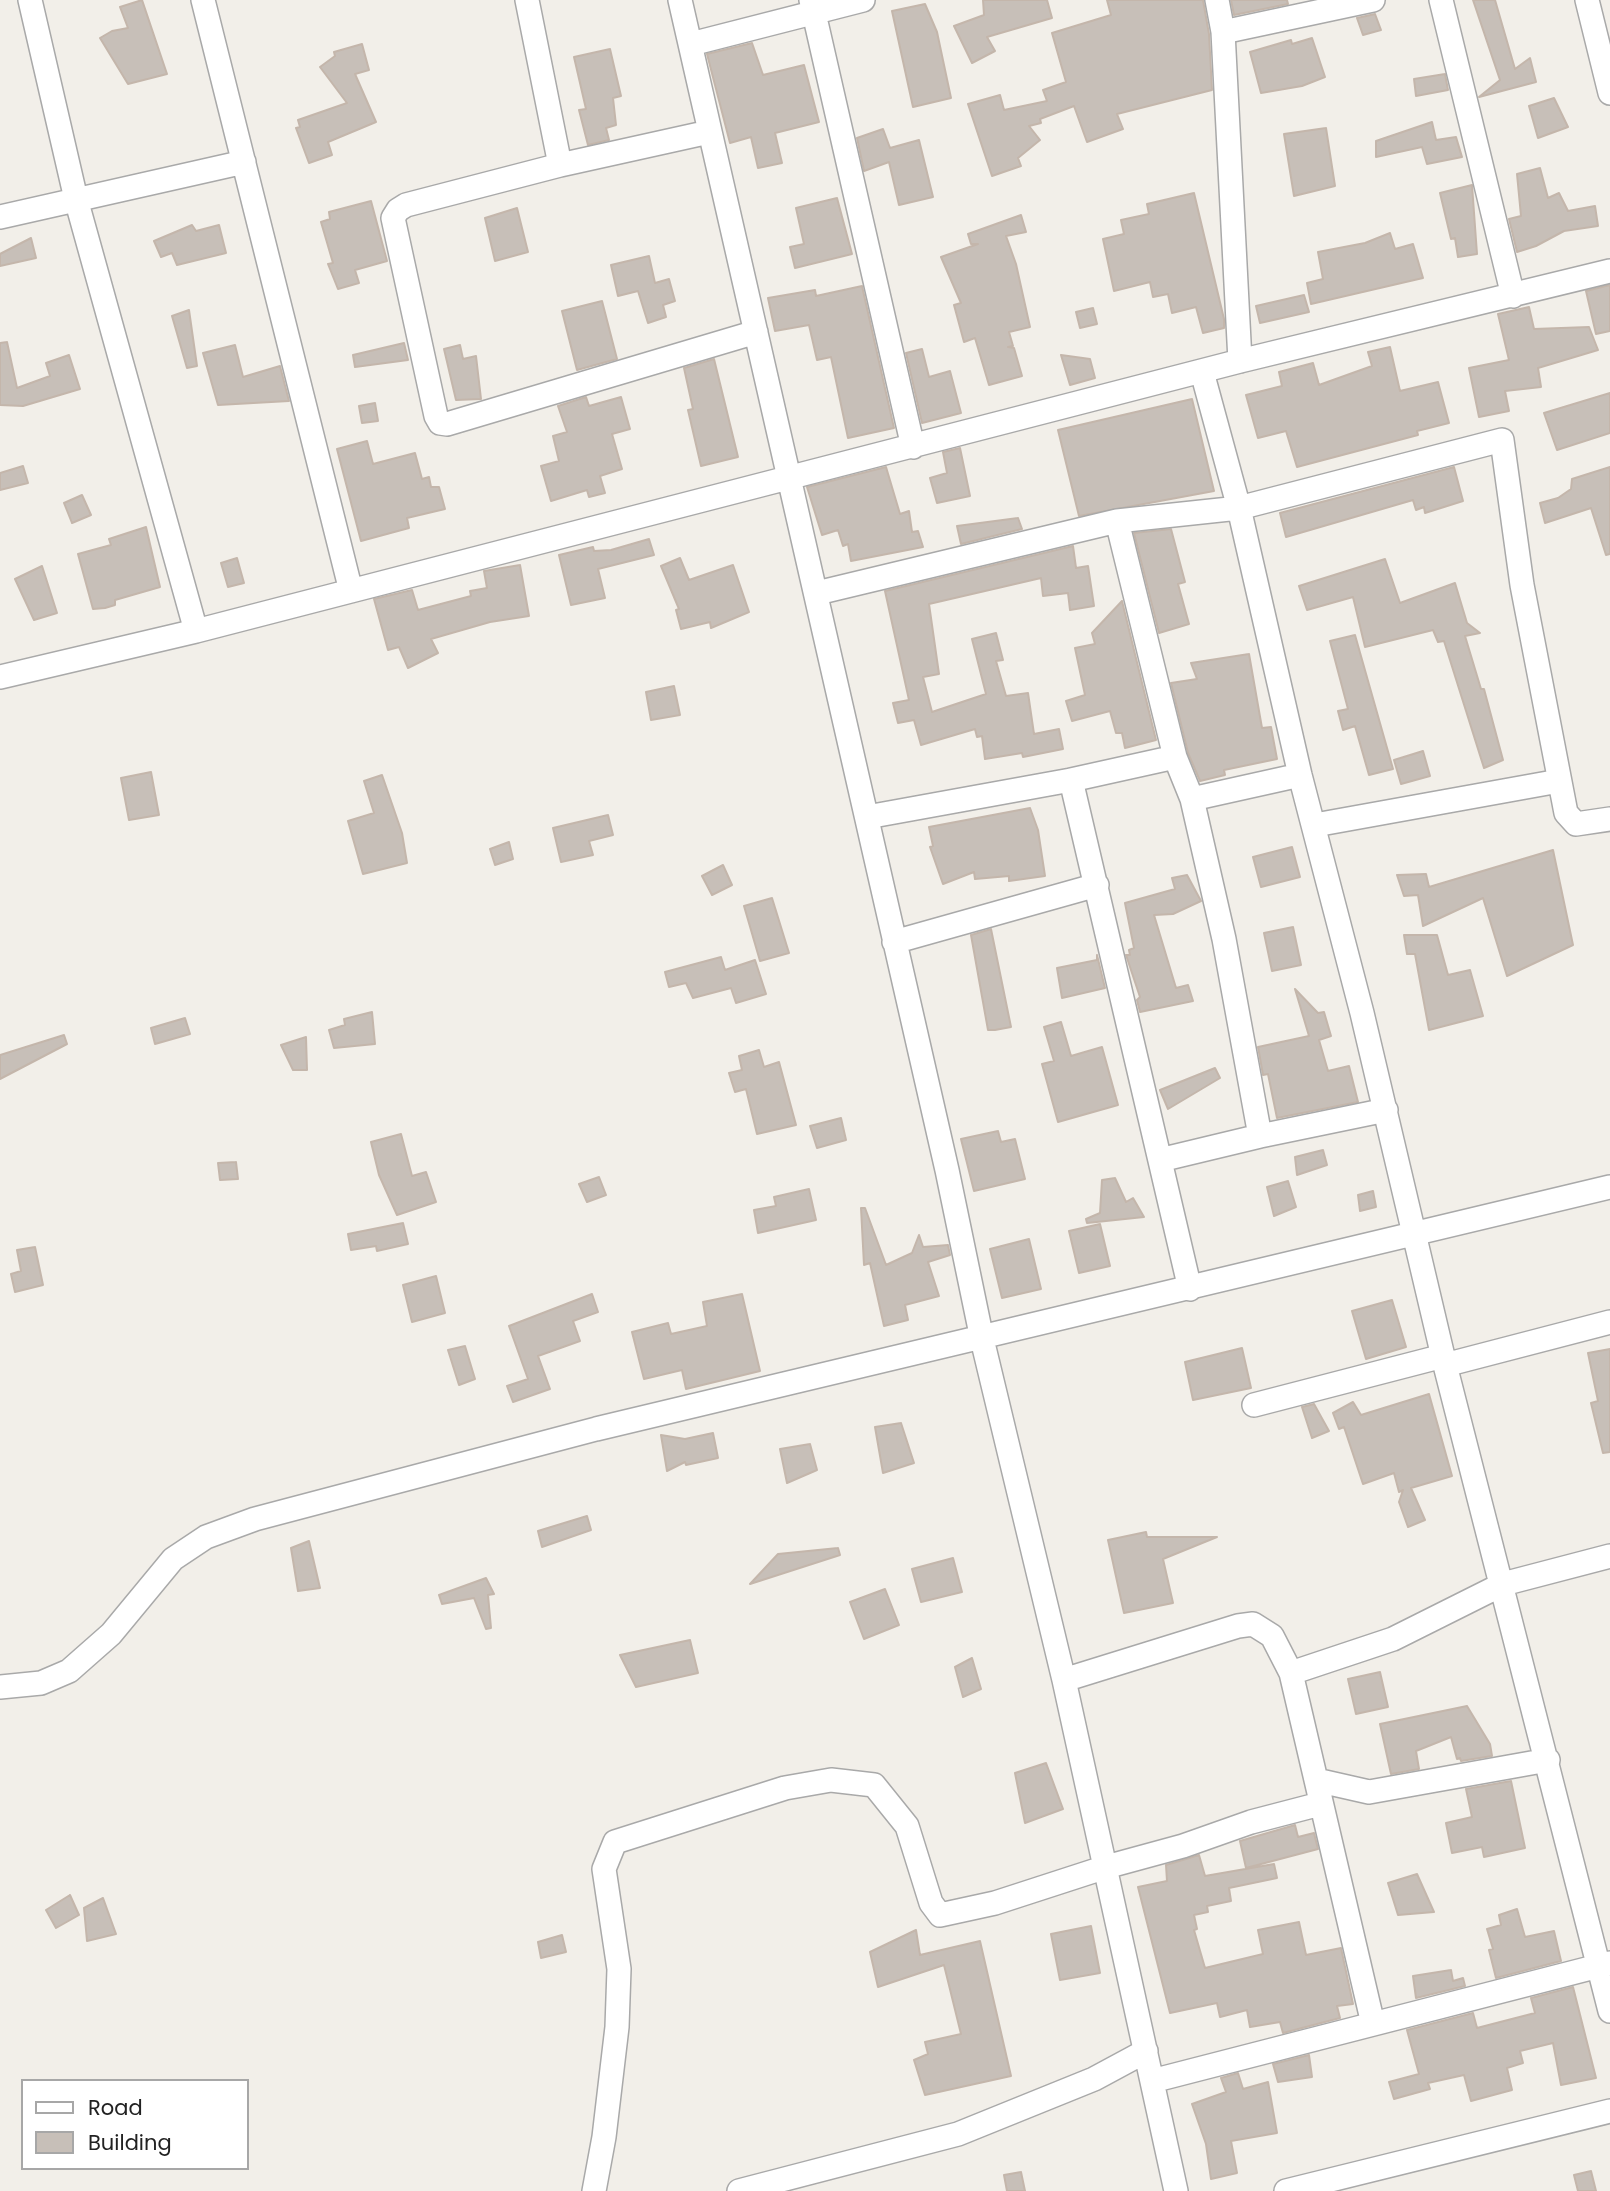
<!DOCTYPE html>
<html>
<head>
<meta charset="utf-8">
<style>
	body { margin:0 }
	#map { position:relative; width:1610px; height:2191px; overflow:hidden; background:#f2efe9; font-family:Poppins,sans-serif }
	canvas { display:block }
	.legend { position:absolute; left:21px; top:2079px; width:228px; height:91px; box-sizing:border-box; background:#fff; border:2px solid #a7a7a7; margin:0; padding:9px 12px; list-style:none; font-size:21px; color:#222 }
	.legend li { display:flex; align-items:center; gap:14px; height:35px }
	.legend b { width:35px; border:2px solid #a7a7a7 }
</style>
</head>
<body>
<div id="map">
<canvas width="1610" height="2191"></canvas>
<ul class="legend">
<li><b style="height:9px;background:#fff"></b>Road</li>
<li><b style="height:19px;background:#c7bfb8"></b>Building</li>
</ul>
</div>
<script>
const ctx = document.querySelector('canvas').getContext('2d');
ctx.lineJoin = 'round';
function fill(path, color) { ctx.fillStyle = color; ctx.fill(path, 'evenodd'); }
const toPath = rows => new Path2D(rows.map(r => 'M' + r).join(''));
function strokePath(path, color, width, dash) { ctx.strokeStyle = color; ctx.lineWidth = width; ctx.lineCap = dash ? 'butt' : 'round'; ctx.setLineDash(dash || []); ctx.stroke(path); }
const building = toPath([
	[142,0,167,74,128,84,100,38,112,31,128,28,120,7,142,0],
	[983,0,1047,0,1052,18,987,37,995,51,972,63,954,26,984,15,983,0],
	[1107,0,1203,0,1209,34,1212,90,1117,114,1123,129,1087,142,1074,106,1040,119,1041,123,1029,126,1040,140,1018,158,1021,166,992,176,968,104,1000,95,1004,110,1047,101,1043,90,1066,82,1052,33,1111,15,1107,0],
	[1231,0,1287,0,1288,4,1234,15,1231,0],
	[1473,0,1495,0,1515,69,1530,58,1536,82,1479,97,1500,80,1473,0],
	[925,4,937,32,951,98,913,107,892,11,925,4],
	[1375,14,1381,30,1363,35,1357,18,1375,14],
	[1312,38,1325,77,1302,86,1261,93,1250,52,1291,40,1292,44,1312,38],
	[752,43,763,75,804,65,819,122,775,133,782,163,758,168,751,137,730,143,707,54,752,43],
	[362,44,369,70,355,74,376,122,328,142,332,155,309,163,296,128,300,127,298,120,347,103,320,67,335,56,334,52,362,44],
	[610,49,621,96,613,98,616,125,606,128,609,140,588,145,579,110,586,109,574,57,610,49],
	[1445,74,1448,90,1416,96,1414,79,1445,74],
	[1554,98,1568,127,1538,138,1529,106,1554,98],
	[1432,122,1436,140,1456,137,1462,157,1427,164,1422,147,1376,157,1376,141,1432,122],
	[1326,128,1335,186,1294,196,1284,134,1326,128],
	[883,129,890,148,919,140,933,197,899,205,889,162,864,171,857,138,883,129],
	[1540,168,1548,198,1559,193,1568,211,1595,206,1598,226,1564,231,1536,246,1517,252,1509,219,1521,216,1517,174,1540,168],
	[1472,185,1477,254,1458,257,1455,238,1451,239,1440,193,1472,185],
	[1194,193,1224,319,1224,328,1203,333,1196,307,1172,313,1168,294,1153,297,1150,282,1114,291,1103,239,1124,234,1121,220,1149,214,1147,204,1194,193],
	[837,198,852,254,795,268,790,247,804,244,796,208,837,198],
	[371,201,387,261,355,270,359,283,338,289,328,264,333,263,321,222,330,219,329,212,371,201],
	[517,208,528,252,495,261,485,218,517,208],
	[1021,215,1026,232,1006,236,1016,264,1030,327,1009,332,1013,346,1008,347,1014,348,1022,376,989,385,975,338,964,342,954,305,961,303,941,257,978,244,971,244,968,234,1021,215],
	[192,225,196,231,219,225,226,253,177,265,172,253,161,257,154,241,192,225],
	[1390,233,1395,249,1413,244,1423,278,1311,304,1307,283,1323,279,1318,252,1365,243,1390,233],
	[31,238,36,258,0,266,0,254,31,238],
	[649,256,655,283,669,279,675,301,663,305,666,317,648,323,638,291,618,296,611,265,649,256],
	[1610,285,1610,331,1596,334,1586,291,1610,285],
	[862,286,894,428,848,438,831,357,817,360,809,325,775,331,768,298,815,290,816,296,862,286],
	[1304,295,1309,312,1260,323,1256,306,1304,295],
	[602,301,617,359,577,370,562,311,602,301],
	[1529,307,1534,329,1589,327,1598,350,1538,368,1541,387,1505,391,1509,411,1479,417,1469,368,1509,360,1498,314,1529,307],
	[1093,308,1097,324,1080,328,1076,312,1093,308],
	[189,310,197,366,187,368,172,316,189,310],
	[7,342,17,388,50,376,46,363,69,355,80,389,23,406,0,405,0,343,7,342],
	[404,343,408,360,355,367,353,355,404,343],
	[235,345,243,377,280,366,289,401,218,405,203,353,235,345],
	[460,345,463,359,476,356,481,399,456,400,444,349,460,345],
	[1390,347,1400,391,1438,382,1449,423,1417,431,1418,435,1297,467,1286,431,1258,438,1246,395,1282,386,1279,372,1313,363,1319,385,1372,366,1368,352,1390,347],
	[922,349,929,377,950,371,961,413,922,423,906,353,922,349],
	[1061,355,1090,359,1095,378,1070,385,1061,355],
	[714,359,738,457,701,466,688,410,693,409,684,368,714,359],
	[1610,393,1610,433,1557,450,1544,413,1610,393],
	[586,397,589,406,621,397,630,429,612,434,622,469,600,476,605,493,589,497,587,490,551,501,541,466,559,461,553,436,567,432,558,406,586,397],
	[1192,399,1214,491,1079,516,1058,430,1192,399],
	[375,403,378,421,362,423,359,406,375,403],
	[367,441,373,464,415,453,422,479,429,477,431,487,439,487,445,509,407,518,409,528,361,541,337,449,367,441],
	[960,448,970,496,937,503,930,478,947,473,943,452,960,448],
	[23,466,28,483,0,490,0,473,23,466],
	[886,467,900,514,909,511,912,532,918,531,923,547,851,561,848,544,843,546,838,530,822,535,807,487,886,467],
	[1454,467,1463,501,1425,513,1424,507,1416,510,1413,500,1286,537,1280,513,1454,467],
	[1610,467,1610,554,1606,555,1591,508,1545,523,1540,503,1558,498,1571,489,1572,479,1610,467],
	[82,495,91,515,72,523,64,503,82,495],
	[1018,518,1022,529,961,544,957,526,1018,518],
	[146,527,160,587,115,600,115,605,105,608,93,609,78,554,111,545,109,539,146,527],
	[1171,529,1185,582,1178,584,1189,624,1159,633,1134,533,1171,529],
	[649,539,654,555,598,569,605,598,571,605,559,555,593,547,594,551,611,550,649,539],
	[1073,546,1076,568,1088,566,1094,606,1070,610,1068,593,1043,596,1041,578,929,604,939,674,923,677,932,712,986,694,972,639,996,633,1003,660,996,661,1006,696,1028,693,1034,734,1059,729,1063,749,1023,757,1022,753,985,759,982,736,977,737,975,729,921,745,914,720,898,723,893,703,909,700,885,591,1073,546],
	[237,558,244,583,228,587,221,563,237,558],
	[680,558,689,580,733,565,749,612,711,628,710,622,681,629,676,610,679,609,661,566,680,558],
	[1385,559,1400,603,1455,583,1467,623,1480,633,1465,636,1481,689,1484,689,1503,760,1484,768,1444,641,1438,642,1433,630,1365,647,1353,597,1307,610,1299,586,1385,559],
	[520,565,529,616,490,622,431,639,438,653,408,668,399,647,388,650,374,599,412,590,418,610,471,596,470,591,487,588,484,571,520,565],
	[42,566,57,613,34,620,15,579,42,566],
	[1122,601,1156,740,1125,748,1122,733,1116,733,1110,711,1072,721,1066,701,1085,695,1075,648,1095,644,1092,633,1122,601],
	[1355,635,1393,769,1369,775,1355,726,1343,730,1338,711,1348,709,1330,641,1355,635],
	[1249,654,1262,728,1271,727,1277,759,1224,770,1225,775,1200,781,1188,753,1171,683,1197,679,1191,663,1249,654],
	[674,686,680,715,651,720,646,692,674,686],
	[1423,751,1430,776,1401,784,1394,760,1423,751],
	[151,772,159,815,129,820,121,778,151,772],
	[382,775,402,833,407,863,363,874,348,821,374,813,364,781,382,775],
	[1030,808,1038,830,1045,876,1009,881,1009,876,975,879,974,872,943,884,930,847,933,846,929,827,1030,808],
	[608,815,613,835,589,841,593,855,561,862,553,828,608,815],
	[509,842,513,859,495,865,490,849,509,842],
	[1292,847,1300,877,1261,887,1253,857,1292,847],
	[1553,850,1573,945,1507,976,1483,898,1423,926,1418,895,1404,896,1397,875,1426,874,1429,887,1553,850],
	[723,865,732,885,712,895,702,876,723,865],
	[1187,875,1201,901,1173,914,1154,915,1176,988,1188,985,1193,1001,1140,1012,1137,1000,1140,997,1126,955,1130,955,1129,950,1134,948,1125,903,1175,889,1172,878,1187,875],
	[772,898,789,953,760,961,744,906,772,898],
	[1293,927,1301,965,1272,971,1264,933,1293,927],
	[991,929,1011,1027,995,1030,988,1030,971,935,991,929],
	[1404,935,1437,935,1448,975,1470,970,1483,1016,1429,1030,1415,954,1407,954,1404,935],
	[1097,955,1105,988,1062,998,1057,968,1097,960,1097,955],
	[721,957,725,970,755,960,766,994,736,1003,731,988,693,998,686,983,669,987,665,972,721,957],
	[1295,989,1318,1013,1324,1012,1331,1036,1319,1040,1328,1071,1349,1066,1358,1102,1277,1118,1268,1074,1263,1075,1258,1047,1309,1036,1295,989],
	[372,1012,375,1044,334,1048,329,1030,345,1025,344,1019,372,1012],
	[185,1018,190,1034,155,1044,151,1028,185,1018],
	[1061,1022,1071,1056,1102,1047,1118,1105,1058,1122,1042,1064,1054,1061,1044,1027,1061,1022],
	[64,1035,67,1044,0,1079,0,1055,64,1035],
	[306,1037,307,1070,293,1070,281,1045,306,1037],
	[759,1050,764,1067,779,1062,796,1125,757,1134,746,1089,735,1092,729,1073,742,1070,739,1056,759,1050],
	[1215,1068,1220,1078,1168,1109,1160,1090,1215,1068],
	[841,1118,846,1140,817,1148,810,1126,841,1118],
	[998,1131,1001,1142,1015,1139,1025,1179,974,1191,961,1139,998,1131],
	[401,1134,412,1176,426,1172,436,1202,397,1215,379,1175,371,1142,401,1134],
	[1323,1150,1327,1165,1297,1175,1295,1157,1323,1150],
	[236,1162,238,1179,220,1180,218,1163,236,1162],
	[599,1177,606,1195,587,1202,579,1184,599,1177],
	[1115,1178,1126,1202,1133,1198,1144,1217,1087,1223,1086,1219,1100,1213,1102,1180,1115,1178],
	[1288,1181,1296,1207,1274,1216,1267,1187,1288,1181],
	[809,1189,816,1220,758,1233,754,1210,776,1206,774,1197,809,1189],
	[1373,1191,1376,1207,1360,1211,1358,1195,1373,1191],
	[861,1208,865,1208,886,1265,912,1253,919,1235,923,1247,948,1245,950,1255,928,1262,939,1296,905,1305,908,1320,884,1326,870,1263,864,1265,861,1208],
	[403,1223,408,1244,377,1251,376,1246,351,1250,348,1234,403,1223],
	[1100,1224,1110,1266,1079,1273,1069,1231,1100,1224],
	[1029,1239,1041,1289,1002,1298,990,1249,1029,1239],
	[35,1247,43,1285,15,1292,11,1274,21,1271,17,1250,35,1247],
	[436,1276,445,1313,412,1322,403,1285,436,1276],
	[592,1294,598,1312,573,1321,580,1341,538,1356,550,1389,513,1402,507,1386,528,1379,509,1326,592,1294],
	[742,1294,760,1371,686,1389,682,1370,644,1379,632,1332,668,1323,671,1334,707,1326,703,1302,742,1294],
	[1392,1300,1406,1347,1366,1359,1352,1311,1392,1300],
	[465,1346,475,1379,459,1385,448,1350,465,1346],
	[1242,1348,1251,1388,1193,1400,1185,1362,1242,1348],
	[1610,1349,1610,1452,1603,1453,1591,1403,1598,1401,1588,1353,1610,1349],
	[1429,1394,1452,1476,1411,1488,1425,1520,1408,1527,1399,1502,1403,1490,1399,1492,1394,1473,1363,1484,1344,1427,1339,1429,1333,1413,1353,1402,1361,1415,1429,1394],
	[1314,1404,1329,1431,1312,1438,1302,1407,1314,1404],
	[901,1423,914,1463,883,1473,875,1427,901,1423],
	[713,1433,718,1458,686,1465,685,1462,667,1471,661,1435,685,1439,713,1433],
	[810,1444,817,1470,787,1483,780,1449,810,1444],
	[587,1516,591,1530,542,1547,538,1531,587,1516],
	[1146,1532,1147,1537,1217,1537,1163,1559,1173,1603,1124,1613,1108,1540,1146,1532],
	[309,1541,320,1588,298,1591,291,1548,309,1541],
	[838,1548,840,1555,750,1584,778,1554,838,1548],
	[953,1558,962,1592,921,1602,912,1569,953,1558],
	[486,1578,494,1594,488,1595,491,1628,486,1629,474,1598,442,1604,439,1595,486,1578],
	[885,1589,899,1625,864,1639,850,1602,885,1589],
	[690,1640,698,1673,636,1687,620,1655,690,1640],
	[972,1658,981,1689,963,1697,955,1667,972,1658],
	[1380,1672,1388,1707,1356,1714,1348,1679,1380,1672],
	[1467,1706,1490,1744,1492,1756,1461,1761,1460,1758,1457,1759,1451,1737,1416,1751,1419,1769,1391,1774,1380,1724,1467,1706],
	[1046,1763,1063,1809,1025,1823,1015,1773,1046,1763],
	[1511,1781,1525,1848,1484,1857,1482,1847,1452,1853,1446,1823,1472,1817,1466,1789,1511,1781],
	[1295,1825,1298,1837,1314,1833,1318,1849,1246,1868,1240,1841,1295,1825],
	[1199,1855,1205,1876,1274,1864,1277,1878,1229,1888,1231,1901,1207,1906,1208,1912,1194,1915,1197,1929,1194,1930,1205,1968,1263,1954,1258,1930,1299,1922,1306,1955,1341,1948,1353,2004,1337,2006,1340,2018,1283,2033,1280,2022,1250,2027,1247,2010,1220,2017,1217,2003,1170,2013,1138,1887,1167,1881,1166,1865,1199,1855],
	[1417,1874,1434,1912,1398,1915,1388,1883,1417,1874],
	[70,1895,79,1915,56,1928,46,1910,70,1895],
	[103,1898,116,1934,87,1941,84,1908,103,1898],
	[1517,1909,1525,1937,1554,1931,1561,1961,1496,1978,1489,1950,1493,1949,1487,1929,1501,1925,1499,1915,1517,1909],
	[1091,1926,1100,1973,1060,1980,1051,1934,1091,1926],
	[916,1930,920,1955,980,1941,1011,2076,925,2095,914,2060,928,2054,925,2042,961,2034,944,1965,878,1987,870,1952,916,1930],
	[562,1935,566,1952,541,1958,538,1942,562,1935],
	[1451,1970,1453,1981,1463,1978,1465,1986,1416,1998,1413,1976,1451,1970],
	[1573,1987,1596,2078,1561,2085,1553,2043,1520,2051,1523,2063,1507,2068,1512,2090,1471,2101,1464,2075,1428,2083,1430,2089,1394,2099,1389,2082,1419,2074,1407,2030,1473,2013,1477,2028,1535,2013,1531,1998,1573,1987],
	[1309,2055,1312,2077,1278,2082,1273,2064,1309,2055],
	[1238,2073,1243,2089,1268,2082,1277,2133,1231,2141,1237,2173,1211,2179,1206,2144,1192,2104,1226,2092,1221,2078,1238,2073],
	[1591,2171,1596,2191,1578,2191,1574,2175,1591,2171],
	[1021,2172,1025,2191,1007,2191,1004,2175,1021,2172]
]);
fill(building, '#c7bfb8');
strokePath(building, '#c4b6ab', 2);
const minor = toPath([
	[30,0,76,199,196,631,1240,361,1610,271],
	[203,0,351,591],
	[527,0,560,165],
	[680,0,947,1170,982,1339,1064,1680,1176,2191],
	[811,0,913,447],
	[1217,0,1223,32,1240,361],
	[1441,0,1513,296],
	[1587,0,1610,93],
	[1223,32,1373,0],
	[691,44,863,0],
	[709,132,560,165,406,205,398,210,393,218,436,416,440,423,447,424,756,332],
	[0,217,244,162],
	[1202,372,1239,508,1300,775,1362,1013,1445,1365,1610,2011],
	[1117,521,1175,757,1192,799,1224,939,1260,1136,1160,1160],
	[817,593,1117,521,1239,508,1502,440,1522,585,1566,813,1576,824,1610,819],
	[0,677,196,631],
	[1071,780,1190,1289],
	[1192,799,1300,775],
	[867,817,1071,780,1175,757],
	[1315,825,1559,781],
	[894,942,1097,885],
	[1260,1136,1386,1110],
	[1445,1365,1610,1322],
	[1254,1405,1443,1356],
	[1291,1673,1393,1639,1503,1584,1610,1556],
	[1064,1680,1238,1626,1253,1624,1272,1636,1291,1673,1373,2024],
	[0,1687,41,1683,69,1671,111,1634,173,1559,206,1537,255,1519,596,1429,1610,1187],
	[1316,1780,1369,1792,1548,1760],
	[1152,2081,1610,1963],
	[594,2191,604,2137,617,2027,619,1969,604,1869,615,1842,785,1788,831,1780,874,1785,907,1826,931,1903,940,1915,995,1903,1106,1867,1183,1846,1251,1822,1320,1804],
	[739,2191,958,2134,1094,2079,1146,2051],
	[1286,2191,1610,2111]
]);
strokePath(minor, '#a9a9a9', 26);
strokePath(minor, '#fff', 23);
</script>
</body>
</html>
